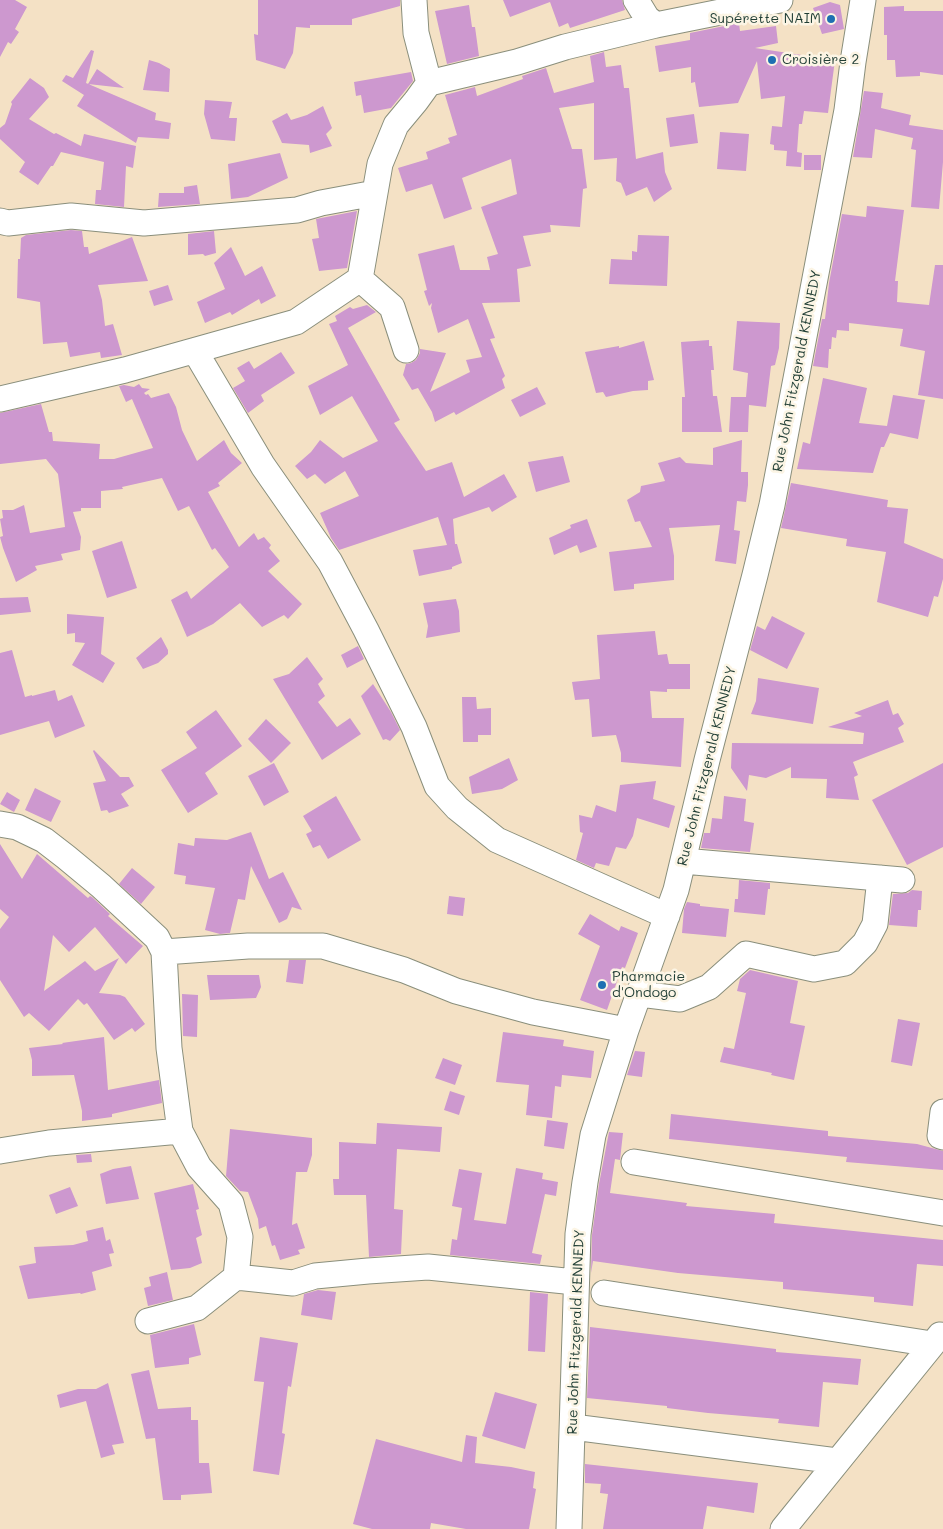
<!DOCTYPE html>
<html>
<head>
<meta charset="utf-8">
<style>
	body { margin:0 }
	canvas { display:block; background:#f4e1c5 }
</style>
</head>
<body>
<canvas width="943" height="1529"></canvas>
<script>
const ctx = document.querySelector('canvas').getContext('2d');
ctx.lineJoin = 'round';
function fill(path, color) { ctx.fillStyle = color; ctx.fill(path, 'evenodd'); }
const toPath = rows => new Path2D(rows.map(r => 'M' + r).join(''));
function strokePath(path, color, width, dash) { ctx.strokeStyle = color; ctx.lineWidth = width; ctx.lineCap = dash ? 'butt' : 'round'; ctx.setLineDash(dash || []); ctx.stroke(path); }
function write(font, color, halo, rows, align = 'center') {
  ctx.font = font + ' Mali,sans-serif'; ctx.lineWidth = 5; ctx.setLineDash([]); ctx.textBaseline = 'middle'; ctx.strokeStyle = halo; ctx.fillStyle = color; for (const [text, x, y, turn = 0] of rows) {
    ctx.save(); ctx.translate(x, y); ctx.rotate((+turn || 0) * Math.PI / 180); ctx.textAlign = isNaN(turn) ? turn : align; if (halo) ctx.strokeText(text, 0, 0); ctx.fillText(text, 0, 0); ctx.restore();
  }
}
fill(toPath([
	[0,0,15,0,27,7,15,29,19,32,11,44,8,42,0,57],
	[258,0,400,0,400,6,352,19,352,25,310,25,310,28,296,27,293,53,285,69,256,60,254,34,258,35],
	[503,0,622,0,625,10,570,28,568,23,559,27,550,2,510,17],
	[830,2,840,5,844,29,822,34,813,8],
	[469,5,472,27,475,27,479,56,447,64,435,11],
	[904,6,904,11,943,11,943,75,920,72,920,76,896,77,895,60,887,60,887,35,884,35,884,7],
	[739,23,740,31,776,26,778,43,755,48,835,60,828,113,804,111,802,124,799,124,797,152,802,153,801,167,786,166,787,151,774,150,774,145,770,144,772,126,782,127,785,96,761,99,757,61,738,103,699,107,695,82,691,83,691,67,659,72,655,46,690,40,690,33],
	[91,50,94,51,86,83,156,113,155,120,171,123,169,139,138,137,136,143,77,106,84,95,62,81,66,75,73,78],
	[604,52,606,67,621,65,624,88,629,88,636,159,663,152,665,172,672,189,654,202,647,187,626,196,621,183,616,181,617,158,594,160,594,103,559,108,572,149,582,149,587,188,583,189,580,227,550,225,551,232,523,236,531,266,517,269,520,302,482,303,495,338,490,339,505,376,502,379,505,388,456,415,454,412,435,422,432,412,418,388,412,390,403,375,406,364,411,363,416,360,420,353,420,349,446,353,430,392,470,372,466,360,482,357,468,319,438,333,431,308,432,303,429,306,424,291,427,290,418,254,454,245,460,270,490,270,487,257,498,254,481,207,517,194,511,159,462,178,472,209,444,219,432,184,406,192,398,168,428,159,426,152,450,143,448,138,457,135,445,95,475,87,477,96,523,79,522,76,546,68,554,93,594,82,590,56],
	[149,60,159,63,170,69,169,92,143,90],
	[97,69,124,88,88,84],
	[411,72,413,81,391,108,364,113,361,95,356,96,354,82],
	[30,78,44,88,49,97,29,119,54,134,56,133,81,146,84,134,136,146,133,168,126,166,124,207,95,204,96,190,101,190,104,162,61,152,53,166,51,166,38,185,19,172,25,162,0,139,0,128,5,124,12,104,11,102],
	[864,91,883,93,881,108,911,115,909,125,943,130,943,162,939,209,911,207,916,150,911,149,913,138,875,129,872,158,853,157],
	[205,100,232,102,229,118,237,118,235,141,211,139,204,114],
	[323,106,332,128,326,134,332,146,310,153,309,145,282,143,272,121,287,113,291,120,307,115],
	[694,114,698,143,670,147,666,118],
	[720,132,749,134,746,171,717,169],
	[280,153,288,178,248,197,231,199,228,164],
	[804,155,821,155,821,170,804,170],
	[197,185,200,204,158,207,159,193,184,193,184,187],
	[867,206,904,210,895,281,898,281,897,302,929,305,935,265,943,265,943,399,918,395,925,351,900,346,903,329,849,323,849,331,837,330,836,338,832,337,831,349,829,349,828,368,813,366,822,319,825,319,829,283,842,214,866,217],
	[357,211,347,268,319,271,312,239,319,238,316,219],
	[71,230,82,231,84,247,88,247,89,254,132,237,148,281,98,285,102,300,105,326,113,324,122,355,101,358,100,352,70,357,67,342,43,344,40,302,17,298,18,259,20,259,21,238,26,235],
	[214,231,216,253,205,256,203,254,188,255,188,234],
	[638,235,669,236,667,286,609,284,611,259,632,260,632,251,637,252],
	[231,247,245,276,262,266,276,296,261,304,259,299,232,315,230,312,205,323,197,302,225,289,214,263],
	[168,285,173,300,154,306,149,291],
	[367,305,376,312,348,328,400,420,394,423,426,471,452,462,464,497,504,474,517,497,492,512,489,507,453,519,455,544,457,544,462,563,452,567,452,569,419,576,413,550,447,545,438,517,339,550,331,538,320,513,359,496,345,471,325,484,315,474,307,479,295,466,311,452,320,440,343,458,378,441,352,396,320,415,308,386,348,365,329,324,337,321,335,316,350,307,353,309],
	[737,321,780,323,779,348,775,365,771,366,766,407,749,405,748,432,729,432,731,397,746,397,748,373,733,370],
	[709,340,709,346,712,346,714,370,711,370,713,396,717,396,722,432,682,432,682,397,685,397,681,342],
	[644,341,654,380,648,381,648,390,633,391,606,397,603,392,596,393,585,352,619,346,619,348],
	[281,352,295,373,261,395,264,401,248,413,233,388,245,381,237,368,249,361,254,369],
	[823,378,867,388,859,423,887,426,893,395,925,400,918,439,890,433,884,447,881,447,873,473,797,469,803,442,810,444],
	[139,384,142,388,150,389,144,393,146,395,148,394,151,398,169,393,176,407,182,430,197,461,224,440,231,453,242,463,218,483,220,486,208,492,239,547,254,533,258,540,264,537,271,545,269,548,280,561,268,571,302,604,288,619,284,615,262,627,240,603,213,624,187,637,171,600,187,591,191,599,229,567,215,548,212,550,189,506,178,511,162,478,122,487,123,489,101,491,101,508,81,508,81,511,73,512,81,537,80,550,61,554,63,560,35,566,37,570,16,582,3,548,0,537,3,536,0,519,3,518,2,510,13,510,24,505,30,533,65,527,58,474,46,459,0,464,0,413,41,404,49,432,52,432,53,441,100,444,99,459,114,459,153,448,132,399,126,402,119,386,124,385,134,387],
	[537,387,546,404,520,417,511,400],
	[742,440,741,472,748,472,748,485,746,502,737,501,734,530,740,531,736,564,715,561,720,525,669,528,674,556,674,580,634,584,634,589,614,591,609,552,652,547,640,521,635,522,627,500,640,492,641,486,665,481,658,463,680,457,686,463,713,465,713,448],
	[563,456,570,482,536,492,528,462],
	[791,483,888,500,887,507,908,509,904,543,943,559,943,579,938,597,934,596,928,617,877,602,886,552,846,546,847,539,781,528],
	[587,519,597,547,580,553,577,545,554,555,549,538,571,528,570,525],
	[122,541,137,588,107,598,92,551],
	[28,597,31,612,0,615,0,598],
	[456,599,459,611,460,632,426,638,428,626,423,603],
	[67,614,104,617,101,654,115,663,103,683,72,665,85,643,75,642,75,633,67,634],
	[772,616,805,633,787,669,750,650,757,626,765,630],
	[655,631,658,655,667,654,669,664,690,664,690,689,667,689,667,692,650,691,652,718,684,718,681,767,621,762,621,753,616,735,592,737,589,699,575,700,572,682,600,679,597,635],
	[161,637,168,650,168,654,158,663,143,669,136,658],
	[358,646,364,659,347,668,341,655],
	[12,650,25,697,32,695,32,696,55,690,58,701,72,695,85,726,55,738,49,721,0,735,0,653],
	[307,657,323,679,318,684,325,696,318,702,337,727,350,718,361,734,322,760,273,679,289,674],
	[758,678,819,688,813,724,751,714,756,701],
	[373,684,391,712,400,730,390,741,386,739,383,740,361,696],
	[462,697,476,697,477,709,491,708,491,735,478,735,478,742,463,742],
	[888,700,893,715,898,713,904,724,898,728,904,742,853,762,858,775,854,777,859,800,826,798,827,779,791,778,791,767,766,778,749,775,747,791,731,768,732,743,863,744,864,733,828,727,862,716,854,713],
	[216,710,242,746,205,773,218,794,188,813,161,770,197,748,186,732],
	[266,719,291,743,271,763,248,739],
	[94,750,120,777,129,777,134,786,121,794,129,806,109,813,107,810,101,811,93,783,106,781,93,751],
	[509,758,518,780,502,789,472,794,469,777],
	[274,763,289,792,264,806,248,776],
	[943,763,943,847,907,865,872,800],
	[656,781,653,799,675,806,669,828,637,818,633,836,626,849,616,847,609,866,596,863,594,868,576,860,583,833,580,832,579,815,592,818,596,805,616,812,620,785],
	[35,788,61,801,51,822,25,810],
	[7,792,20,800,14,812,0,804],
	[336,796,361,840,328,859,320,845,313,848,306,834,312,831,303,816],
	[724,796,746,799,744,821,754,823,750,852,701,848,704,833,710,833,712,818,722,819],
	[251,832,269,879,283,872,302,910,292,907,287,919,279,923,251,866,245,900,238,899,230,933,220,934,205,930,215,888,185,884,186,876,174,874,178,843,194,846,195,838,227,840],
	[0,844,22,879,37,854,88,898,90,896,92,897,110,914,108,916,143,946,126,964,95,927,69,952,53,935,44,991,85,961,95,971,119,958,99,993,120,995,125,997,145,1024,135,1032,132,1028,114,1040,87,1003,84,1005,78,999,49,1031,29,1013,24,1017,0,980,0,929,9,917,0,909],
	[132,868,155,887,141,904,119,884],
	[739,880,770,883,770,889,768,889,765,915,734,912,735,899,738,899],
	[912,890,922,891,921,910,918,910,917,927,889,925,893,894,908,893],
	[449,896,465,898,463,916,447,914],
	[687,902,700,904,700,906,729,909,726,937,682,933,684,909],
	[590,914,619,931,621,926,638,933,625,968,622,967,607,1010,580,1000,600,946,578,934],
	[289,960,306,960,303,984,286,982],
	[750,970,798,981,790,1023,805,1026,794,1080,771,1075,772,1073,720,1062,724,1047,734,1049,746,993,737,991,740,979],
	[207,975,259,975,261,987,256,998,210,1000],
	[182,994,198,995,197,1037,183,1036],
	[898,1019,920,1023,912,1066,891,1062],
	[503,1032,564,1040,563,1046,594,1051,591,1078,562,1075,561,1087,555,1086,552,1118,526,1115,529,1085,496,1082],
	[104,1037,108,1090,159,1080,162,1103,112,1114,112,1117,82,1121,82,1111,74,1075,32,1076,32,1060,29,1048,63,1044,62,1043],
	[635,1051,645,1052,642,1077,627,1075],
	[443,1058,462,1065,455,1085,435,1078],
	[450,1091,465,1096,459,1115,444,1110],
	[671,1114,828,1131,828,1136,917,1144,943,1151,943,1170,846,1162,847,1157,669,1139],
	[547,1120,568,1123,564,1149,544,1146],
	[377,1123,442,1127,440,1152,397,1149,394,1209,403,1210,401,1254,369,1257,366,1195,334,1195,333,1179,339,1179,339,1142,376,1144],
	[230,1129,312,1138,312,1155,307,1172,296,1172,292,1225,297,1223,305,1248,298,1250,300,1254,280,1260,275,1245,272,1246,266,1226,259,1229,258,1219,248,1192,240,1191,226,1176],
	[609,1132,623,1133,620,1160,615,1159,610,1193,687,1203,686,1206,775,1214,774,1223,943,1240,943,1266,917,1264,913,1306,874,1302,874,1297,783,1289,783,1282,678,1273,593,1261,591,1273,592,1235,599,1184],
	[91,1154,92,1162,77,1163,76,1155],
	[131,1166,139,1199,106,1204,100,1174,113,1169],
	[516,1168,543,1173,542,1179,558,1182,556,1196,545,1194,532,1253,542,1255,540,1264,450,1255,452,1239,457,1240,462,1208,452,1206,459,1169,482,1173,474,1220,506,1224],
	[193,1184,199,1209,196,1210,202,1235,196,1238,202,1263,190,1268,171,1270,154,1193],
	[70,1187,78,1206,56,1214,49,1195],
	[103,1227,106,1241,110,1239,114,1253,109,1254,112,1266,92,1272,96,1290,81,1294,80,1293,28,1299,19,1266,36,1263,34,1247,73,1245,88,1241,86,1231],
	[167,1272,173,1300,148,1306,144,1288,151,1286,149,1277],
	[318,1290,336,1292,332,1320,301,1315,304,1294],
	[530,1292,548,1294,545,1352,528,1351],
	[194,1324,201,1355,189,1358,189,1364,155,1368,150,1335],
	[590,1327,776,1349,776,1352,861,1359,858,1385,823,1382,819,1427,778,1423,779,1419,708,1413,667,1408,667,1406,587,1398],
	[260,1337,298,1343,291,1387,288,1386,282,1433,285,1434,279,1475,253,1471,264,1382,254,1381],
	[149,1370,158,1409,191,1407,191,1420,198,1420,199,1463,209,1463,212,1493,181,1495,181,1500,163,1500,155,1438,146,1439,131,1374],
	[108,1383,124,1443,112,1445,115,1454,101,1458,86,1401,60,1408,57,1395,78,1389,96,1389],
	[495,1392,537,1404,525,1449,482,1436],
	[466,1435,477,1437,475,1463,511,1467,535,1472,533,1488,536,1489,529,1529,466,1529,431,1523,430,1529,372,1529,353,1524,376,1439,462,1462],
	[585,1464,758,1483,754,1513,707,1506,703,1529,603,1529,608,1494,600,1493,601,1484,585,1483]
]), '#cd98cf');
const minor = toPath([
	[414,0,416,33,429,83],
	[636,0,647,18,656,25],
	[0,221,8,223,71,216,144,223,297,210,321,203,375,193],
	[406,350,392,307,360,279,380,164,396,125,416,101,429,83,517,62,565,47,656,25,780,0],
	[195,351,263,466,330,562,366,630,414,727,437,786,457,808,497,840,667,916],
	[0,399,125,370,296,322,360,279],
	[0,824,17,827,44,840,66,857,101,886,157,938,164,952,169,1048,180,1131,199,1167,231,1203,240,1237,236,1277,197,1308,148,1321],
	[683,861,902,880],
	[164,952,248,946,323,946,404,970,456,991,533,1012,626,1030],
	[640,994,680,999,709,987,746,954,814,969,845,963,865,943,875,924,880,878],
	[943,1112,940,1136,943,1137],
	[0,1151,49,1143,180,1131],
	[634,1162,943,1213],
	[236,1277,293,1283,315,1276,368,1271,428,1267,575,1282],
	[604,1293,932,1344],
	[573,1427,837,1461],
	[569,1529,578,1234,585,1182,593,1135,626,1030,676,890,707,760,755,575,772,505,847,110,853,62,863,0],
	[783,1529,940,1335]
]);
strokePath(minor, '#8a8f7c', 27);
strokePath(minor, '#fff', 25);
for (const [x, y, r, color] of [
	[831,19,5,"#1f6fb2"],
	[772,60,5,"#1f6fb2"],
	[602,985,5,"#1f6fb2"]
]) { const dot = new Path2D(); dot.arc(x, y, r, 0, 2 * Math.PI); ctx.fillStyle = color; ctx.fill(dot); strokePath(dot, '#fcf5e5', 2); }
write('14px', '#1f3d34', '#fcf5e5', [
	["Supérette NAIM",821,19,"right"],
	["Croisière 2",782,60],
	["Pharmacie",612,977],
	["d'Ondogo",612,993]
], 'left');
write('14px', '#1f3d34', '#fcf5e5', [
	["Rue John Fitzgerald KENNEDY",797,371,-79],
	["Rue John Fitzgerald KENNEDY",707,766,-76],
	["Rue John Fitzgerald KENNEDY",576,1332,-88]
]);
</script>
</body>
</html>
